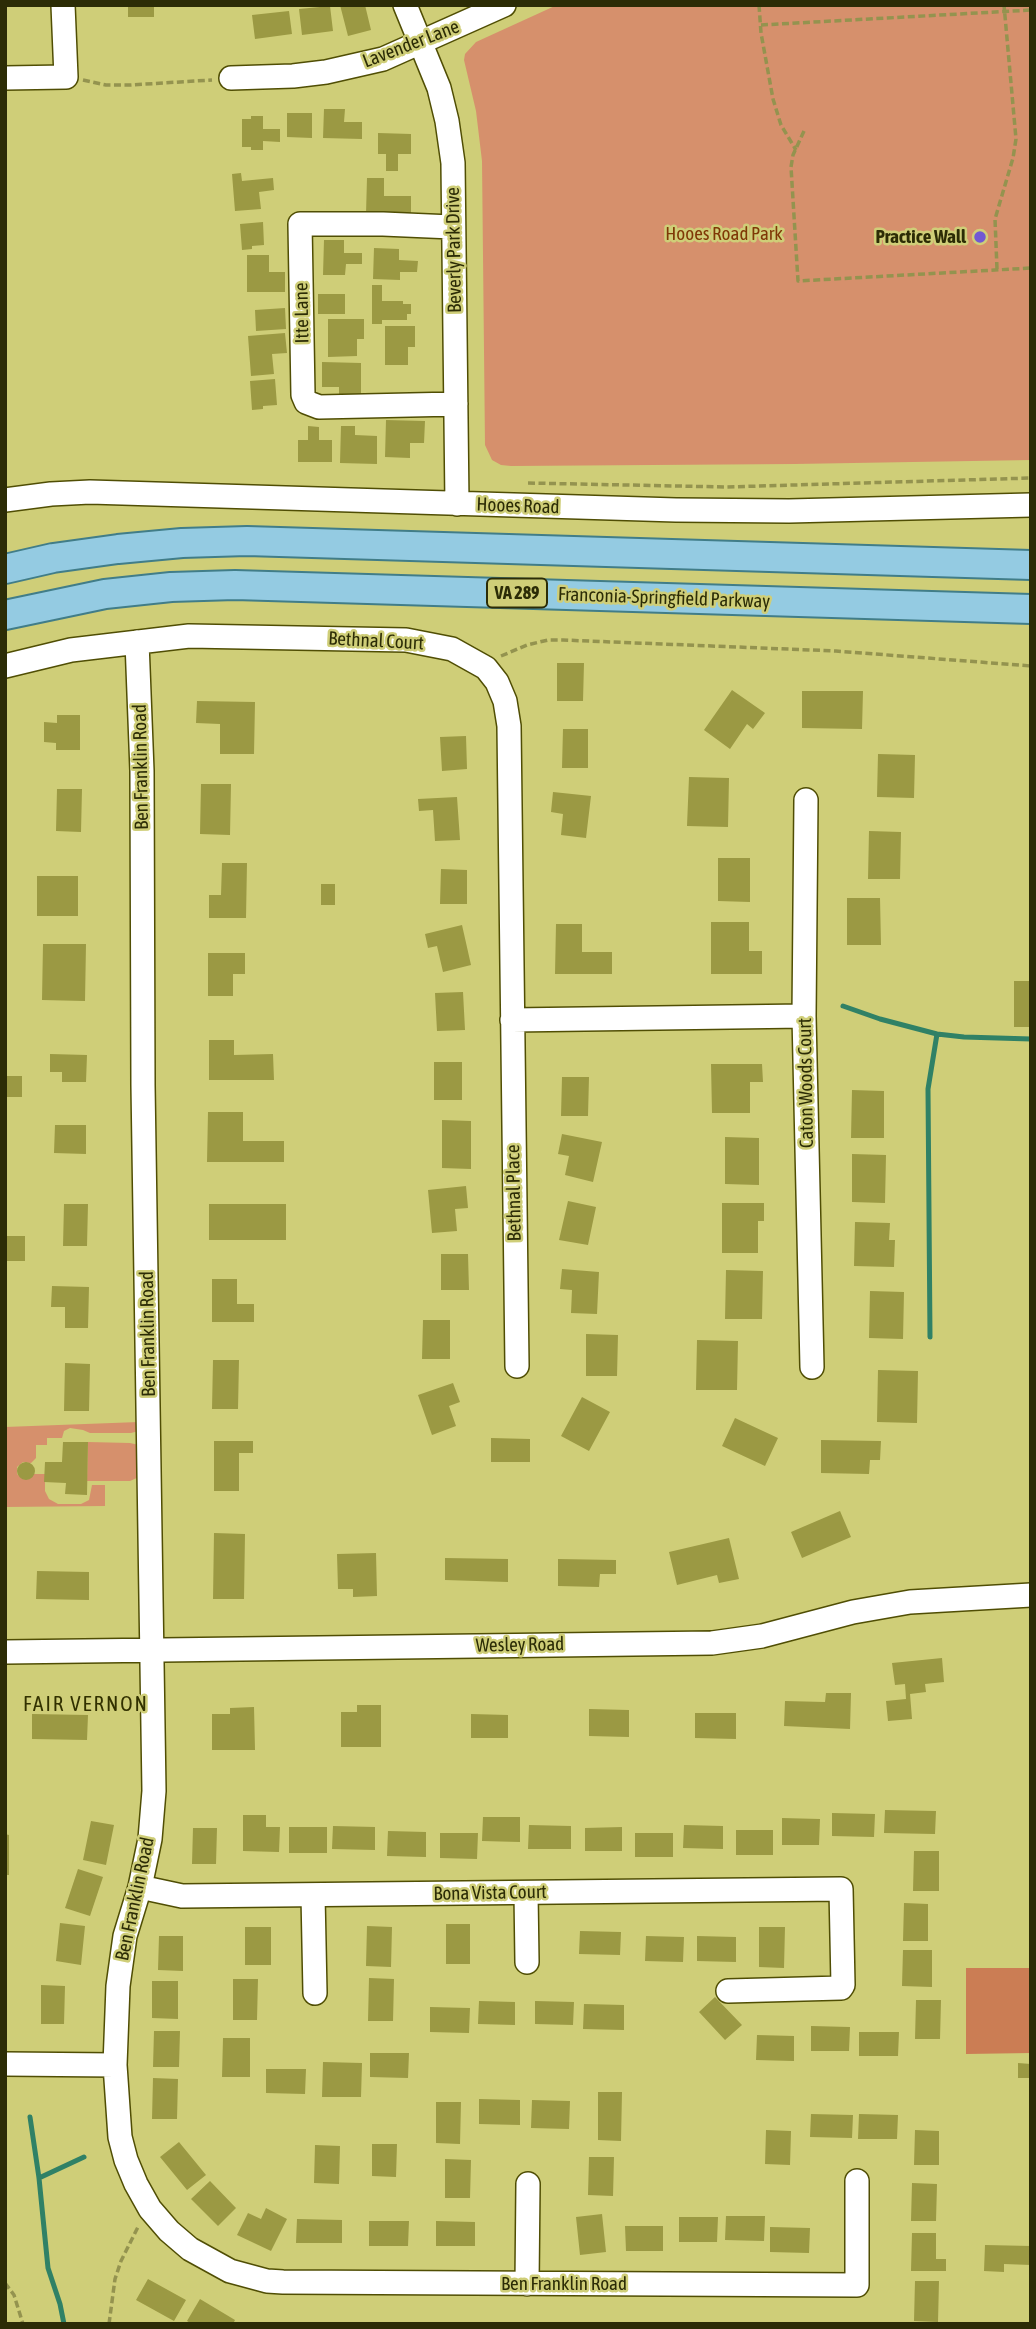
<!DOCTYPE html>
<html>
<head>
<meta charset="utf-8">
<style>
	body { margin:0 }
	#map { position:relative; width:1036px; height:2329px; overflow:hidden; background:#cfce78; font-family:"Asap Condensed",sans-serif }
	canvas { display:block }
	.frame { position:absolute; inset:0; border:7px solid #2c2c06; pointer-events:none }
</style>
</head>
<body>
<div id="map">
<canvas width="1036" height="2329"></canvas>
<div class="frame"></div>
</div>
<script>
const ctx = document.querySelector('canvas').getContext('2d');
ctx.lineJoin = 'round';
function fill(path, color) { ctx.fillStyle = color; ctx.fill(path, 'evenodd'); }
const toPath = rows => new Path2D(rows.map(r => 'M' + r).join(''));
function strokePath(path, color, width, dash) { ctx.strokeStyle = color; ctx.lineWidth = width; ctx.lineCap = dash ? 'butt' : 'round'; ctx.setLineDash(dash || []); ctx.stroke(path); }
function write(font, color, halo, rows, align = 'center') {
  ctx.font = font + ' "Asap Condensed",sans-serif'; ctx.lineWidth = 5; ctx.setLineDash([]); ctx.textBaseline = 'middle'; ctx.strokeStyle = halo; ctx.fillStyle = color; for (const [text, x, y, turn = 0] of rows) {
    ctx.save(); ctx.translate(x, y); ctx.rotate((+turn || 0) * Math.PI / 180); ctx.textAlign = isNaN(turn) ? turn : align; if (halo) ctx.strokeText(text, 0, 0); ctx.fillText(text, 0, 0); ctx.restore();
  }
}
fill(toPath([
	[557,5,1031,5,1031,460,794,464,511,466,501,465,492,460,485,445,482,161,476,111,464,60,465,54,476,42],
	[139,1422,139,1431,131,1433,90,1433,83,1430,70,1428,64,1431,62,1438,47,1438,47,1445,36,1445,36,1458,31,1463,23,1462,17,1467,17,1474,23,1479,29,1479,34,1474,45,1474,45,1491,49,1499,58,1504,81,1504,89,1500,92,1485,105,1485,105,1506,5,1507,5,1427],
	[88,1442,130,1443,139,1445,139,1477,130,1481,87,1481]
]), '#d6906c');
fill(toPath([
	[966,1968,1031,1968,1031,2053,966,2054]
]), '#cb7d54');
strokePath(toPath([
	[843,1006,880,1019,937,1034,964,1037,1031,1039],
	[930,1337,928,1089,937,1034],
	[30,2117,39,2178,48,2268,60,2304,64,2324],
	[39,2178,84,2157]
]), '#308166', 5);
fill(toPath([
	[128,5,154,5,154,17,128,17],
	[340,5,365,5,371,30,348,36],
	[330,6,333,31,302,35,299,9],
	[289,11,292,34,255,39,252,15],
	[324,109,345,109,344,122,362,122,362,139,323,138],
	[287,113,312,113,312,138,287,137],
	[251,116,263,116,263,129,280,129,280,142,263,141,263,150,251,150,251,147,242,147,242,119,251,119],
	[378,133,411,134,411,154,398,154,398,171,386,171,386,154,378,154],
	[241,173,242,181,273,178,274,190,259,192,261,209,235,211,232,174],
	[367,178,384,178,384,196,411,196,411,215,366,214],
	[263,222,264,245,252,246,252,249,242,250,240,224],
	[324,240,344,240,344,253,362,253,362,264,346,264,345,275,323,275],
	[374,248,399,249,399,260,418,261,417,272,400,272,400,280,373,279],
	[247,255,269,255,269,272,285,272,285,292,247,292],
	[372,285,382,285,382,301,403,301,403,304,411,304,411,314,407,314,407,320,382,320,382,324,372,324],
	[318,294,345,294,345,314,318,314],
	[285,308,286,329,256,331,255,310],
	[328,319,364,319,364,339,357,339,357,356,328,357],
	[385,326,415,326,415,347,408,347,408,365,385,365],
	[285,333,287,353,272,354,274,374,251,376,248,336],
	[322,362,361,363,361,399,339,399,339,387,322,387],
	[275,379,277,405,263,406,263,409,252,410,250,381],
	[386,420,425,421,424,443,410,443,410,458,385,457],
	[308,426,319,427,319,440,332,440,332,462,298,462,298,440,308,440],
	[341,426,355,426,355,435,377,436,377,464,340,463],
	[557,663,584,663,583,701,557,701],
	[732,690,765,713,753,729,747,724,730,749,704,730],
	[802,691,863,691,862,729,802,728],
	[197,701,255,702,254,754,220,754,220,724,196,723],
	[57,715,80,715,80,750,56,750,56,743,44,742,44,722,57,723],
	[563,729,588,729,588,768,562,768],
	[466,736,467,769,442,771,440,737],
	[878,754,915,755,914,798,877,797],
	[689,777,729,778,728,827,687,826],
	[201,784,231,784,230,835,200,834],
	[57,789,82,789,81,832,56,831],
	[553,792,591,796,586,838,561,835,563,814,551,812],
	[457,797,460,840,435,841,433,810,419,811,418,799],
	[869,831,901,832,900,879,868,879],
	[718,858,750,858,750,902,718,901],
	[222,863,247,863,246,918,209,918,209,895,221,895],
	[441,869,467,870,467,904,440,904],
	[37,876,78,876,78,916,37,916],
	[321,884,335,884,335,905,321,905],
	[847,898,880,898,881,945,847,945],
	[711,922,749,922,749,951,762,951,762,974,711,974],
	[556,924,582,924,582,952,612,952,612,974,555,974],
	[462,925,471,965,443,972,437,946,428,948,425,934],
	[43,944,86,944,85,1001,42,1000],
	[208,953,245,953,245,974,233,974,233,996,208,996],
	[1014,981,1031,981,1031,1027,1014,1027],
	[463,992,465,1030,437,1031,435,993],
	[209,1040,234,1040,234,1055,273,1054,274,1080,209,1080],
	[50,1054,87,1055,86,1082,62,1082,62,1072,50,1072],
	[434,1062,462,1062,462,1100,434,1100],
	[711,1064,762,1064,763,1082,750,1082,750,1113,712,1113],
	[5,1076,22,1076,22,1097,5,1097],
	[562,1077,589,1077,588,1116,561,1116],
	[852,1090,884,1091,884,1138,851,1138],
	[208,1112,243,1112,243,1141,284,1141,284,1162,207,1162],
	[442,1120,471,1121,471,1169,442,1168],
	[55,1125,86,1125,86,1154,54,1153],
	[562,1134,602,1142,593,1182,565,1175,569,1156,558,1154],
	[725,1137,759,1138,759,1185,725,1184],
	[852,1154,886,1155,885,1203,852,1202],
	[466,1186,468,1208,455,1209,457,1231,432,1233,428,1190],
	[568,1201,596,1207,588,1245,559,1240],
	[722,1203,764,1203,764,1221,758,1221,758,1253,722,1253],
	[64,1204,88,1204,87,1246,63,1246],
	[209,1204,286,1204,286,1240,209,1240],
	[855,1222,890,1223,889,1240,895,1240,894,1267,854,1266],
	[5,1236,25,1236,25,1261,5,1261],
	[441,1254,468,1254,469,1290,441,1290],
	[562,1269,599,1272,597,1314,571,1313,572,1290,560,1289],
	[726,1270,763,1271,762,1319,725,1319],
	[212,1279,237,1279,237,1304,254,1304,254,1322,212,1322],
	[52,1286,89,1287,88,1328,65,1328,65,1307,51,1307],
	[870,1291,904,1292,903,1339,869,1338],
	[423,1320,450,1320,450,1359,422,1359],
	[586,1334,618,1335,617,1376,586,1376],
	[697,1340,738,1341,737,1390,696,1390],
	[213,1360,239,1360,238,1409,212,1409],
	[65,1363,90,1364,89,1411,64,1411],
	[878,1370,918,1371,917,1423,877,1422],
	[453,1383,460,1402,449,1406,456,1426,432,1435,418,1395],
	[582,1397,610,1412,589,1451,561,1436],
	[735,1418,778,1438,765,1466,722,1446],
	[491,1438,530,1439,530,1462,491,1462],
	[821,1440,881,1441,880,1460,870,1460,869,1474,821,1473],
	[214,1441,253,1441,253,1453,239,1453,239,1491,214,1491],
	[63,1442,88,1442,87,1495,65,1494,66,1483,44,1482,45,1462,62,1462],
	'17 1471a9 9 0 1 1 18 0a9 9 0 1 1-18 0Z',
	[840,1511,851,1537,802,1558,791,1532],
	[214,1533,245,1534,244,1599,213,1599],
	[729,1538,739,1579,719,1583,717,1575,677,1585,669,1552],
	[376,1553,377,1596,353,1597,353,1589,338,1589,337,1554],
	[445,1558,508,1559,508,1582,445,1580],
	[558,1559,616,1560,616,1574,600,1574,599,1587,558,1586],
	[37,1571,89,1572,89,1600,36,1599],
	[942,1658,944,1682,925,1684,926,1692,910,1694,912,1719,888,1721,886,1701,906,1699,905,1684,895,1685,892,1663],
	[826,1693,851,1693,850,1729,784,1726,785,1701,825,1702],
	[357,1705,381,1705,381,1747,341,1747,341,1712,357,1712],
	[254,1707,255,1750,212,1750,212,1714,230,1714,230,1708],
	[589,1709,629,1710,629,1737,589,1736],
	[695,1713,736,1713,736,1739,695,1738],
	[32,1714,88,1715,87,1740,32,1739],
	[471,1714,508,1715,508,1738,471,1738],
	[885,1810,936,1811,935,1834,884,1833],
	[832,1813,875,1814,874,1837,832,1836],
	[243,1815,266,1815,266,1827,280,1827,279,1852,243,1851],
	[483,1817,520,1817,520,1842,482,1841],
	[782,1818,820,1819,819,1845,782,1845],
	[91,1821,114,1825,106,1865,83,1860],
	[529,1825,571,1826,571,1849,528,1849],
	[684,1825,723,1826,723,1849,683,1848],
	[333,1826,375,1827,375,1850,332,1849],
	[289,1827,327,1827,327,1853,289,1853],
	[622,1827,622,1851,585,1851,585,1828],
	[193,1828,217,1828,216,1864,192,1864],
	[736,1830,773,1830,773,1855,736,1855],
	[388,1831,426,1832,426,1857,387,1856],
	[440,1833,478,1833,477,1859,440,1858],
	[635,1833,673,1833,673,1857,635,1857],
	[5,1834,9,1835,9,1875,5,1875],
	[914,1851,939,1851,939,1891,913,1891],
	[78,1869,103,1877,90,1916,65,1908],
	[904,1903,928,1904,928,1941,903,1941],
	[60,1923,85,1926,81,1965,56,1961],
	[446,1924,470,1924,470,1964,446,1964],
	[367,1926,392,1927,391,1967,366,1966],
	[245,1927,271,1927,271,1965,245,1965],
	[759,1927,785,1927,784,1968,759,1967],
	[580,1931,621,1932,620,1955,579,1954],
	[159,1936,183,1936,183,1971,158,1970],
	[646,1936,684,1937,683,1962,645,1961],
	[697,1936,736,1937,736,1962,697,1961],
	[903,1950,932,1950,932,1987,902,1986],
	[369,1978,394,1979,393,2021,368,2021],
	[233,1979,258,1979,257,2020,233,2020],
	[152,1981,178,1981,178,2019,152,2018],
	[41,1985,65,1986,64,2024,41,2024],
	[715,1997,742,2025,725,2040,699,2012],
	[916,2000,941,2000,940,2039,915,2039],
	[479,2001,515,2002,515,2025,478,2024],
	[535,2001,574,2002,573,2025,535,2024],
	[584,2004,624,2005,624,2030,583,2029],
	[430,2007,470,2008,469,2033,430,2032],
	[811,2026,850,2027,849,2051,811,2051],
	[154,2031,180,2031,179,2067,153,2067],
	[859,2032,899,2032,898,2056,859,2056],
	[757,2035,794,2036,794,2061,756,2060],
	[223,2038,250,2038,250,2077,222,2077],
	[370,2053,409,2053,408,2078,370,2077],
	[323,2062,362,2063,361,2097,322,2097],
	[1018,2063,1031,2064,1031,2078,1018,2078],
	[266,2069,306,2069,305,2094,266,2093],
	[153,2078,178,2079,177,2119,152,2119],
	[598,2092,622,2092,621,2141,598,2140],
	[479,2099,520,2100,520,2125,479,2124],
	[532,2100,570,2101,569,2129,531,2128],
	[436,2102,461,2102,460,2144,436,2143],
	[811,2114,853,2115,852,2138,810,2137],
	[859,2114,898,2115,897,2139,858,2139],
	[766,2130,791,2131,790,2165,765,2164],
	[915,2130,939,2131,939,2165,914,2165],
	[179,2142,206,2175,187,2190,160,2157],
	[372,2144,397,2144,396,2177,372,2176],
	[315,2145,340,2146,339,2184,314,2183],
	[589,2157,614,2157,613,2196,588,2195],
	[445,2159,471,2160,470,2198,445,2198],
	[210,2181,236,2208,218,2226,191,2199],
	[912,2183,937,2184,936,2221,911,2221],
	[266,2208,287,2219,271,2251,237,2235,248,2213,261,2219],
	[602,2214,606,2252,580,2255,576,2217],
	[726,2216,765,2216,764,2241,725,2240],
	[679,2217,718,2217,717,2242,679,2242],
	[297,2219,342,2220,342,2243,296,2243],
	[369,2221,409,2221,408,2246,369,2246],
	[436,2221,475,2222,475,2246,436,2246],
	[625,2226,663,2226,663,2251,626,2251],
	[770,2227,810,2228,809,2253,770,2252],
	[912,2233,936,2233,936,2259,946,2259,946,2271,911,2271],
	[985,2245,1031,2246,1031,2265,1004,2264,1004,2272,984,2271],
	[148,2279,186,2300,174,2321,136,2300],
	[915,2281,939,2281,938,2322,914,2321],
	[200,2299,235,2320,233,2324,192,2324,187,2321]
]), '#9b9943');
const minor = toPath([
	[405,5,439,88,447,121,453,163,457,504],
	[5,78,66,77,63,5],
	[231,78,293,76,326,72,383,59,504,5],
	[452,227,383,224,300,224,303,395,306,402,319,407,456,404],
	[5,500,51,494,90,492,676,510,789,511,1031,505],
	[137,642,142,771,143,1085,154,1791,150,1839,140,1887,125,1936,118,1986,115,2065,120,2137,126,2160,136,2184,150,2209,169,2231,190,2249,230,2271,267,2281,283,2282,857,2285,857,2181],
	[5,666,71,650,189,636,406,640,452,649,486,668,497,682,505,701,509,726,517,1366],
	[806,800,804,1016,812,1367],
	[512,1020,804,1016],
	[5,1652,712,1643,762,1636,853,1612,910,1602,1031,1595],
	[140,1887,182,1896,841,1889,843,1985,841,1988,728,1991],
	[526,1893,527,1962],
	[313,1895,315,1993],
	[5,2064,115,2065],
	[527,2284,528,2184]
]);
const major = toPath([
	[5,569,53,558,118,549,182,543,247,541,1031,565],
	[5,615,105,594,171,587,235,585,1031,609]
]);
strokePath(minor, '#504e04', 26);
strokePath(major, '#417d88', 32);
strokePath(toPath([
	[759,5,761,33,773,99,781,125,796,150],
	[761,25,1031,10],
	[83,80,106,85,130,85,212,80],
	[804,131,793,155,791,167,798,281,1031,268],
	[997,269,995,219,1013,158,1016,139,1004,5],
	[528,483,726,487,1031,478],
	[501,656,527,645,548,640,563,640,836,651,1031,666],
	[5,2283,14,2295,23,2324],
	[109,2324,115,2279,121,2261,139,2225]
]), '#94934f', 3.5, [7, 3.5]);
strokePath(minor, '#fff', 23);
strokePath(major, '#94cbe2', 28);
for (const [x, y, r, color] of [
	[980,237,7,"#7159d3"]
]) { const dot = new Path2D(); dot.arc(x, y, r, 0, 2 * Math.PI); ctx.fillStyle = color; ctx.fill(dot); strokePath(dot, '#cfce78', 2.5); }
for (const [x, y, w] of [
	[517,593,60]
]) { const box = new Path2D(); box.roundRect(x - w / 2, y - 14.5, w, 29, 5); ctx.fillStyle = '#cfce78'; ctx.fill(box); strokePath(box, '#2c2c06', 2); }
write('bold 18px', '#2c2c06', null, [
	["VA 289",517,593]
]);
write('19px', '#2c2c06', '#cfce78', [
	["Lavender Lane",411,44,-21],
	["Beverly Park Drive",454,250,-91],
	["Itte Lane",302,313,-91],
	["Hooes Road",518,506,2],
	["Franconia-Springfield Parkway",664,598,2],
	["Bethnal Court",376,641,3],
	["Ben Franklin Road",141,767,-91],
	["Caton Woods Court",806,1083,-91],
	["Bethnal Place",514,1193,-91],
	["Ben Franklin Road",148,1334,-91],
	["Wesley Road",520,1645,-1],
	["Bona Vista Court",490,1893,-1],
	["Ben Franklin Road",135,1899,-78],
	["Ben Franklin Road",564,2284]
]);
write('19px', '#7f3806', '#cfce78', [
	["Hooes Road Park",724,234]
]);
write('bold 19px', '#2c2c06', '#cfce78', [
	["Practice Wall",966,237]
], 'right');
ctx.letterSpacing = '2px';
write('21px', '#323100', '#cfce78', [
	["FAIR VERNON",86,1704]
]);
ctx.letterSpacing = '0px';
</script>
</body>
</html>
